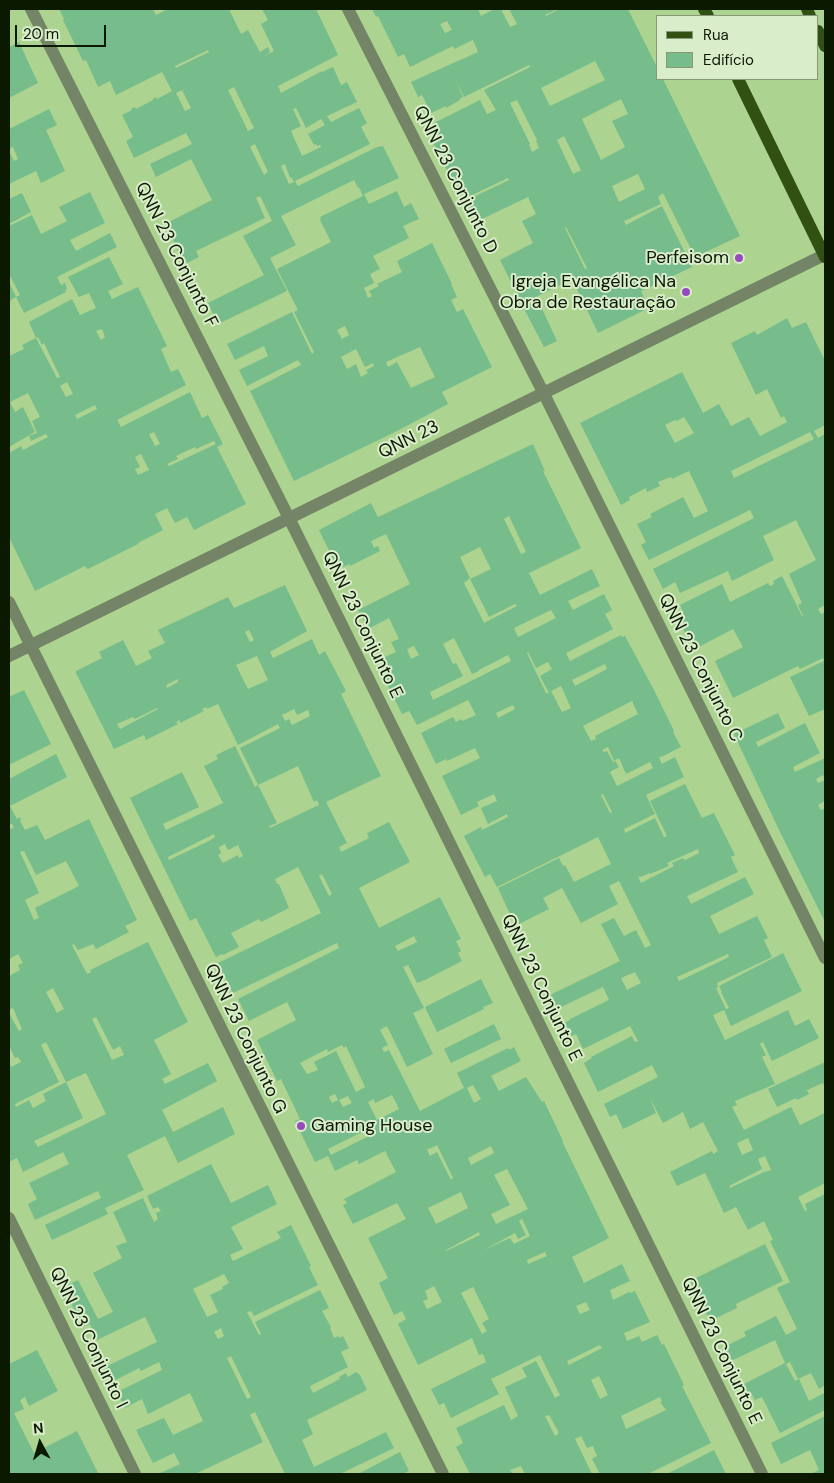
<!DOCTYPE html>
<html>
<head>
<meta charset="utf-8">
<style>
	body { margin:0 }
	#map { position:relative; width:834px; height:1483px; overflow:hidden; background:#acd38f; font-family:"DM Sans",sans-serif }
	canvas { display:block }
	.frame { position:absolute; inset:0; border:10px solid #0b1901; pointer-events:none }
	.legend { position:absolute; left:656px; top:15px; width:162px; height:65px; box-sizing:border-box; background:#d9edcb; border:1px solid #87987a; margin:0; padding:6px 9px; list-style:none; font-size:15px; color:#0b1901 }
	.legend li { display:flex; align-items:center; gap:10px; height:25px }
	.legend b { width:25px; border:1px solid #87987a }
	.north { position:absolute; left:15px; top:1418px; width:50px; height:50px; -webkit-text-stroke:4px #d9edcb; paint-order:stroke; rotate:354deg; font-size:14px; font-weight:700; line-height:20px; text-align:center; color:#0b1901 }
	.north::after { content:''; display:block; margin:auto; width:18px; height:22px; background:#0b1901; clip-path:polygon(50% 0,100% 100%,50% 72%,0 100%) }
	.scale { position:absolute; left:15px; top:25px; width:91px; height:22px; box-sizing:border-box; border:2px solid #0b1901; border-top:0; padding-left:6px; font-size:15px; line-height:18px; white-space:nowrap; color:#0b1901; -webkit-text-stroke:4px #d9edcb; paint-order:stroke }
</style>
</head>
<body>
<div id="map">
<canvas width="834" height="1483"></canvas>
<div class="frame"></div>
<ul class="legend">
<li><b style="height:6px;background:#315011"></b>Rua</li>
<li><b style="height:14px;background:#77bd8b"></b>Edifício</li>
</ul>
<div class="north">N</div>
<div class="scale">20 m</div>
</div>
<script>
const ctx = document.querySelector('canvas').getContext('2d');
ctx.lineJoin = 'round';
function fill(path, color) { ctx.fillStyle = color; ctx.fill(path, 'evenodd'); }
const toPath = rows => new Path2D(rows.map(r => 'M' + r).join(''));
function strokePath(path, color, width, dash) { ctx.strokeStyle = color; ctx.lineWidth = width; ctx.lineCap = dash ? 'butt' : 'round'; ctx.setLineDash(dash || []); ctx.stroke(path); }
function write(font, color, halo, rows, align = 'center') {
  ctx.font = font + ' "DM Sans",sans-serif'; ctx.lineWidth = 4; ctx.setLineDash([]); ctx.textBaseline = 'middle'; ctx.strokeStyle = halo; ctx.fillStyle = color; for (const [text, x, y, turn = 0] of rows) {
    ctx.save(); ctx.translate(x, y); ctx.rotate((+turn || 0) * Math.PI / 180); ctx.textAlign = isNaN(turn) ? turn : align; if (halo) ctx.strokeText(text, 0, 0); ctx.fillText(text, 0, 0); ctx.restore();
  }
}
fill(toPath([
	[59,9,153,9,156,15,168,9,229,9,241,34,248,30,260,52,268,47,270,52,264,56,274,51,261,24,268,20,262,9,316,9,338,55,278,86,281,93,322,71,322,72,333,67,341,85,347,82,357,102,327,116,331,122,359,108,367,123,361,127,370,144,295,181,298,186,377,147,383,146,399,178,364,194,369,204,397,191,404,207,411,203,419,219,403,226,409,238,373,256,380,269,370,274,374,283,364,288,367,294,366,294,368,298,372,296,369,291,379,286,377,284,402,272,397,261,432,243,452,284,451,284,457,297,451,300,457,312,463,309,492,367,442,392,448,404,397,431,294,481,250,391,301,365,298,360,247,386,239,370,268,356,264,346,235,360,227,344,292,312,312,354,314,352,294,312,298,310,277,269,331,242,320,220,321,219,320,217,363,196,359,187,358,188,354,180,281,216,296,245,270,258,287,291,218,324,208,303,264,275,243,236,272,221,260,196,256,198,265,218,196,251,199,257,185,264,165,224,212,200,191,159,156,177,150,164,192,144,186,133,134,158,126,141,133,137,122,115,132,110,131,109,135,107,136,109,153,100,153,99,156,97,157,99,172,91,162,72,116,95,110,81,98,87,86,60,83,61,63,20,64,19],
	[208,50,209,52,176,68,175,66],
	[234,87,254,128,248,131,228,90],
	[182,90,191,108,185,111,176,93],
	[296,108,306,128,321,119,325,125,308,134,314,145,316,144,317,146,320,145,321,147,302,156,291,131,301,126,293,109],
	[255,144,268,172,264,175,250,147],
	[285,164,290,178,291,177,294,182,289,184,281,166],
	[345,326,349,335,342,339,337,330],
	[420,347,435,377,411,388,397,362,388,367,386,362],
	[356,349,365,367,373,363,374,366,366,370,368,373,361,377,356,364,347,369,341,357],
	[372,9,478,9,481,16,494,9,501,9,510,27,517,24,509,9,557,9,545,15,546,16,559,9,628,9,658,69,658,79,663,79,740,236,695,257,663,193,658,197,661,204,624,221,626,225,662,206,692,267,641,291,649,308,598,333,572,279,522,304,500,260,533,243,522,221,536,214,528,197,480,220,479,219,477,220,467,200,509,180,508,178,468,197,467,196,466,196,458,180,453,182,432,141,439,139,432,124,480,100,487,114,496,110,484,90,530,67,529,65,464,97,455,79,463,97,460,98,460,100,446,108,446,106,431,113,422,95,418,97,411,82,478,52,473,40,454,49,453,46,410,67,404,54,398,57,378,16,376,17],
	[447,21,452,30,445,33,440,24],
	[595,61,605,80,550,106,541,88],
	[621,99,628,114,612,121,625,147,601,160,582,119],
	[517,100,537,140,536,141,539,148,532,152,529,144,530,144,510,103],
	[564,136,581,170,573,174,557,140],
	[638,174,645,189,619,202,612,186],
	[566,227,587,268,585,269,565,228],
	[19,42,38,83,9,98,9,47],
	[49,109,57,125,46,130,65,171,41,183,36,171,9,184,9,151,14,161,18,159,13,147,9,149,9,129],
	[90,192,105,223,70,240,76,251,110,233,117,247,57,277,61,285,65,283,67,289,65,290,66,292,24,313,16,297,20,295,9,274,9,226,32,215,41,234,67,221,59,207],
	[22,193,31,212,9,224,9,199],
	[109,257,123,284,108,291,112,299,138,287,167,346,161,349,171,372,178,369,186,385,117,420,121,427,190,392,202,418,208,415,223,444,217,447,246,504,194,530,187,517,175,523,167,508,155,514,163,530,138,543,138,544,88,569,87,569,85,566,35,591,9,537,9,453,21,446,23,450,48,437,46,434,31,441,29,436,37,433,32,421,40,417,28,393,10,402,15,412,23,407,35,432,9,447,9,356,24,349,22,345,36,338,57,378,60,377,44,343,42,345,38,337,36,338,29,322,72,299,80,315,96,308,89,293,79,297,68,277],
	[102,329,105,337,101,340,96,331],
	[67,382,73,394,66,397,60,386],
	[95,405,97,409,77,419,75,415],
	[154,432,160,444,155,446,149,434],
	[214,441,216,444,169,466,167,464,178,459,176,456,195,447,196,449],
	[141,454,149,470,138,475,135,469,140,467,135,457],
	[9,282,16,297,9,301],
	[538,300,557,341,544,347,523,307],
	[787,318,792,328,806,322,825,361,825,425,814,431,818,438,825,434,825,605,818,609,821,614,825,612,825,709,809,716,790,677,824,661,823,658,800,669,798,666,733,698,715,661,743,647,733,629,693,650,677,616,684,613,680,605,722,584,730,602,768,583,770,586,774,584,773,581,782,576,802,616,803,616,798,605,802,603,789,574,816,560,796,520,763,536,774,560,732,581,728,571,680,593,675,582,663,589,653,569,754,518,750,510,649,560,641,545,646,542,637,524,652,517,650,514,683,497,694,518,708,511,689,471,672,479,671,477,658,482,660,486,647,492,646,488,629,497,630,500,621,505,580,423,682,372,703,413,719,404,731,426,749,417,760,436,787,422,784,416,781,418,767,389,756,395,731,343,755,331,757,335],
	[684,417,694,433,675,443,665,425,675,420,677,421],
	[810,432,814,439,734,478,731,471],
	[533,444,545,471,543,471,581,548,529,573,540,595,592,569,600,586,568,601,573,610,604,594,612,610,605,614,613,629,566,653,570,661,621,635,622,637,625,636,654,690,674,731,673,732,681,747,659,758,662,764,675,757,684,777,646,795,655,814,624,829,625,833,655,818,664,837,667,836,650,801,685,784,702,818,714,813,735,855,731,857,738,872,687,896,691,904,745,877,754,894,710,916,719,934,757,916,768,938,764,940,772,957,717,983,718,987,716,988,726,1009,729,1008,721,992,722,992,719,986,783,953,802,991,731,1026,724,1010,713,1015,725,1040,788,1010,795,1026,809,1019,819,1038,772,1061,763,1042,760,1044,766,1055,762,1057,775,1084,735,1101,737,1105,732,1107,744,1130,791,1107,800,1125,825,1113,825,1183,798,1197,805,1211,807,1210,805,1204,825,1194,825,1385,819,1389,811,1373,798,1379,790,1362,786,1364,795,1381,799,1379,809,1401,824,1393,825,1397,825,1410,780,1433,762,1397,755,1400,751,1393,747,1395,742,1385,785,1363,775,1340,731,1361,724,1347,746,1336,744,1332,776,1316,786,1335,797,1329,777,1288,790,1282,770,1241,773,1240,764,1221,748,1230,736,1207,724,1213,705,1173,677,1186,670,1172,712,1151,713,1154,718,1151,703,1122,690,1129,683,1112,663,1123,650,1098,656,1113,623,1129,616,1114,610,1117,604,1104,658,1077,652,1065,598,1092,584,1063,592,1058,591,1057,632,1036,635,1042,638,1041,630,1026,583,1049,576,1034,571,1036,564,1023,570,1020,570,1019,609,1000,603,987,557,1009,550,995,620,961,601,924,614,918,624,936,636,930,645,948,651,945,619,881,609,886,618,904,581,923,562,888,543,898,549,909,519,924,513,913,510,914,498,888,559,858,563,866,565,865,574,882,611,864,598,837,497,887,490,874,485,877,464,836,481,827,482,830,508,817,507,814,488,824,481,808,497,801,494,794,477,802,479,806,461,815,442,776,480,758,475,748,447,761,446,759,436,764,421,733,453,717,456,722,461,719,462,721,476,715,468,700,417,725,409,711,402,714,382,674,389,670,383,658,396,652,391,642,399,639,389,618,368,629,358,610,410,584,386,534,371,541,374,548,378,546,380,551,350,566,350,564,338,569,319,530,371,503,378,517],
	[509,516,526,552,521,554,504,519],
	[480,547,491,569,470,579,489,617,515,604,517,606,484,623,464,583,470,578,460,557],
	[551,610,556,618,518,637,514,628],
	[454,638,472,674,479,671,479,670,508,655,511,661,433,700,430,692,463,676,456,663,453,664,443,644],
	[414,646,419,655,411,659,407,649],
	[528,652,536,668,548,662,552,669,540,676,549,693,546,693,527,653],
	[605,664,607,669,575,686,572,680],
	[561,686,571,708,562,712,551,691],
	[632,701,638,714,595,736,596,739,591,741,583,726],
	[513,705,515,709,498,718,496,713],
	[608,747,614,761,619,758,626,774,650,762,653,768,617,786,610,772,619,767,615,761,613,762,607,751,604,752,602,750],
	[603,794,612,812,610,813,601,795],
	[698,849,699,853,685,860,683,858,672,863,674,866,641,883,638,876,640,877,650,873,650,874,669,866,667,863],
	[728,954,729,957,679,981,677,977],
	[635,972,641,983,627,990,621,978],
	[748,1138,753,1150,742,1155,737,1143],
	[765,1156,771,1170,764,1172,730,1188,729,1186,762,1169,758,1159],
	[285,585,307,631,270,652,273,658,312,639,319,655,325,651,346,691,341,694,381,776,326,802,347,843,339,847,341,852,369,838,367,833,389,822,410,862,359,888,379,928,440,897,461,939,456,941,461,951,458,953,462,961,425,980,417,983,408,965,403,967,424,1008,413,1013,433,1054,407,1067,387,1026,380,1030,388,1045,382,1048,384,1052,389,1050,420,1111,464,1088,457,1073,508,1048,509,1050,514,1047,521,1061,491,1076,499,1091,526,1077,542,1102,544,1101,563,1141,563,1143,609,1238,572,1257,584,1283,622,1264,630,1281,610,1290,613,1300,629,1292,630,1293,635,1291,650,1322,624,1333,627,1341,639,1336,642,1342,657,1335,662,1345,664,1344,684,1385,682,1386,711,1443,648,1474,600,1474,592,1459,597,1456,593,1446,587,1448,581,1436,575,1439,592,1474,525,1474,521,1466,510,1470,513,1474,470,1474,456,1447,463,1443,456,1428,504,1405,511,1420,518,1416,505,1387,527,1377,522,1368,536,1361,555,1398,560,1395,540,1355,491,1379,499,1394,451,1418,444,1403,439,1405,431,1389,486,1362,483,1354,479,1355,472,1338,418,1365,398,1324,406,1319,402,1311,394,1315,379,1283,388,1278,368,1238,406,1219,397,1203,353,1224,343,1205,347,1203,344,1199,396,1172,385,1151,359,1164,357,1160,335,1171,328,1156,315,1162,295,1121,300,1119,281,1079,277,1081,257,1040,296,1020,287,1002,249,1021,238,999,339,948,337,943,233,993,218,963,321,913,298,867,275,879,277,884,279,884,289,908,261,922,259,919,231,933,239,947,223,955,222,954,216,957,196,918,190,921,130,798,182,772,199,807,163,824,166,830,223,803,204,766,218,759,216,755,235,746,255,787,258,785,240,748,280,728,278,724,238,745,218,704,207,709,207,707,202,709,204,711,180,723,180,720,176,722,178,724,146,740,144,735,114,749,76,673,76,671,102,658,99,652,123,640,136,666,152,658,148,651,165,643,158,630,228,597,234,608],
	[249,630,254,640,250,642,245,632],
	[257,656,268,680,248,689,236,665],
	[178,679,178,682,167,688,166,685],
	[157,708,158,709,120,729,117,724,133,717,135,719],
	[294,709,297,715,308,710,310,716,292,725,289,719,285,721,282,715],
	[298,766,314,802,317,800,319,805,270,828,269,826,277,823,258,785],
	[214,834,215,837,209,841,169,860,168,857],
	[225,844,228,850,238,845,243,856,239,858,238,855,223,863,218,855,221,853,219,847],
	[322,874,332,894,329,896,319,876],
	[414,936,417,942,398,951,395,946],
	[342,1045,344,1048,346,1046,365,1087,356,1092,336,1051,314,1062,318,1070,307,1074,300,1063,327,1049,328,1052],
	[473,1085,481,1099,474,1103,467,1088],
	[335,1094,338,1100,332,1103,329,1097],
	[392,1095,399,1109,377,1120,368,1102,374,1099,375,1103],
	[348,1096,352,1103,343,1107,339,1100],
	[372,1127,375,1133,331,1155,328,1149],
	[437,1145,453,1178,451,1180,437,1152,430,1156,427,1150],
	[491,1146,494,1153,471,1165,468,1158],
	[507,1169,528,1209,496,1224,491,1214,510,1205,494,1175],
	[461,1192,468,1208,436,1224,428,1208],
	[522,1219,530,1236,514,1244,510,1238,484,1250,515,1233,518,1239,526,1235,519,1221],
	[479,1232,480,1235,446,1251,446,1250],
	[545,1252,547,1256,528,1264,527,1260],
	[434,1286,442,1302,427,1309,423,1301,428,1299,425,1291],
	[473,1287,489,1319,482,1323,487,1331,482,1334,461,1293],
	[586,1302,590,1310,580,1314,576,1306],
	[600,1345,602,1348,569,1365,567,1361],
	[599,1376,608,1395,600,1399,591,1380],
	[660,1397,662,1402,660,1402,666,1410,626,1429,621,1416],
	[549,1415,558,1431,558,1434,555,1436,545,1416],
	[24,690,51,744,9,765,9,697],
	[778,713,785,728,756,742,758,747,805,723,820,753,793,767,795,772,825,758,825,780,823,775,816,779,818,783,825,780,825,801,818,805,821,810,825,808,825,922,779,830,734,734],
	[56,754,67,777,10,806,17,819,20,817,21,820,20,821,25,830,37,825,45,840,89,819,137,920,125,926,129,932,96,949,93,944,78,950,74,944,72,945,87,974,91,972,90,970,148,942,188,1022,154,1040,171,1074,162,1079,165,1084,208,1063,217,1081,162,1110,173,1132,223,1107,235,1134,178,1163,165,1136,127,1155,144,1190,105,1208,108,1214,52,1240,45,1225,101,1198,98,1191,35,1220,28,1204,37,1199,29,1183,69,1164,63,1152,23,1172,17,1158,9,1162,9,1062,11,1067,21,1062,18,1057,15,1058,9,1046,9,1013,19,1031,22,1029,13,1008,9,1010,9,976,20,970,18,965,23,963,18,954,9,959,9,830,14,827,12,824,9,824,9,779],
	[24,851,36,875,66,861,79,886,35,908,39,918,34,920,25,900,39,893,20,852],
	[53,988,64,1009,57,1013,46,992],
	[96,1017,113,1050,120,1046,124,1055,112,1060,92,1019],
	[46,1042,66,1082,86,1073,106,1114,38,1147,34,1141,83,1118,66,1082,43,1094,46,1101,33,1108,29,1100,16,1107,15,1104,59,1082,41,1045],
	[481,979,493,1003,483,1007,484,1009,437,1032,425,1007],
	[494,1024,501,1039,451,1063,444,1049],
	[825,1062,825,1088,823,1083,807,1090,809,1094,797,1100,796,1098,777,1107,768,1089],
	[211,1164,231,1203,268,1185,277,1204,231,1227,243,1249,230,1255,233,1261,281,1238,277,1232,291,1225,311,1266,309,1267,318,1285,254,1316,251,1311,247,1312,259,1335,261,1334,255,1322,320,1290,329,1308,322,1311,331,1327,330,1328,334,1338,338,1336,339,1338,343,1336,349,1348,341,1352,348,1367,310,1386,313,1393,340,1379,339,1377,346,1373,348,1377,356,1372,360,1375,367,1390,307,1420,313,1434,302,1440,314,1467,386,1432,394,1448,340,1474,285,1474,255,1412,250,1415,263,1442,195,1474,158,1474,180,1464,174,1453,153,1463,136,1430,164,1418,173,1435,203,1421,190,1393,148,1414,142,1399,125,1408,117,1392,162,1370,159,1362,141,1371,139,1368,112,1382,105,1367,157,1342,145,1317,97,1340,90,1324,83,1327,63,1287,78,1280,98,1319,113,1312,93,1273,122,1258,116,1246,127,1242,113,1212,143,1198,154,1222,158,1219,156,1213,161,1211,158,1207,153,1209,147,1196],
	[224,1274,229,1283,222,1287,223,1289,210,1295,218,1312,207,1317,193,1289],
	[221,1328,224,1336,218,1339,214,1332],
	[231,1356,251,1397,247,1399,227,1358],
	[765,1244,783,1281,736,1304,737,1308,710,1321,690,1281],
	[37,1350,58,1391,29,1406,25,1397,20,1400,24,1409,14,1413,34,1453,77,1431,98,1473,97,1474,9,1474,9,1364],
	[825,1416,825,1474,810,1474,819,1470,810,1450,781,1464,771,1443],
	[714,1450,726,1474,667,1474],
	[400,1452,409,1471,402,1474,358,1474]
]), '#77bd8b');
strokePath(toPath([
	[31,9,289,518,762,1474],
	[348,9,544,394,825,958],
	[9,602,443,1474],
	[9,656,824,255],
	[9,1218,135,1474]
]), '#738566', 12);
strokePath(toPath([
	[704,9,708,16],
	[807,9,810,16],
	[818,31,825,46],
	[738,79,825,257]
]), '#315011', 12);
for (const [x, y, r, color] of [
	[739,258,5,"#964bbd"],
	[686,292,5,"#964bbd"],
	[301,1126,5,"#964bbd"]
]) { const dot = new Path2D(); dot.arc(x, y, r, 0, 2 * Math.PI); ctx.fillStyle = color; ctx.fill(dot); strokePath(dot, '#d9edcb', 2); }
write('18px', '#0b1901', '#d9edcb', [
	["QNN 23 Conjunto D",455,180,63],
	["QNN 23 Conjunto F",176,255,63],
	["QNN 23",409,440,-26],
	["QNN 23 Conjunto E",362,625,64],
	["QNN 23 Conjunto C",700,668,63],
	["QNN 23 Conjunto E",541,988,64],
	["QNN 23 Conjunto G",245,1039,64],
	["QNN 23 Conjunto I",88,1338,64],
	["QNN 23 Conjunto E",721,1351,64]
]);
write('18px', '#0b1901', '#d9edcb', [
	["Perfeisom",729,258],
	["Igreja Evangélica Na",676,282],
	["Obra de Restauração",676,303],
	["Gaming House",311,1126,"left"]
], 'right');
</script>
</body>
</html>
